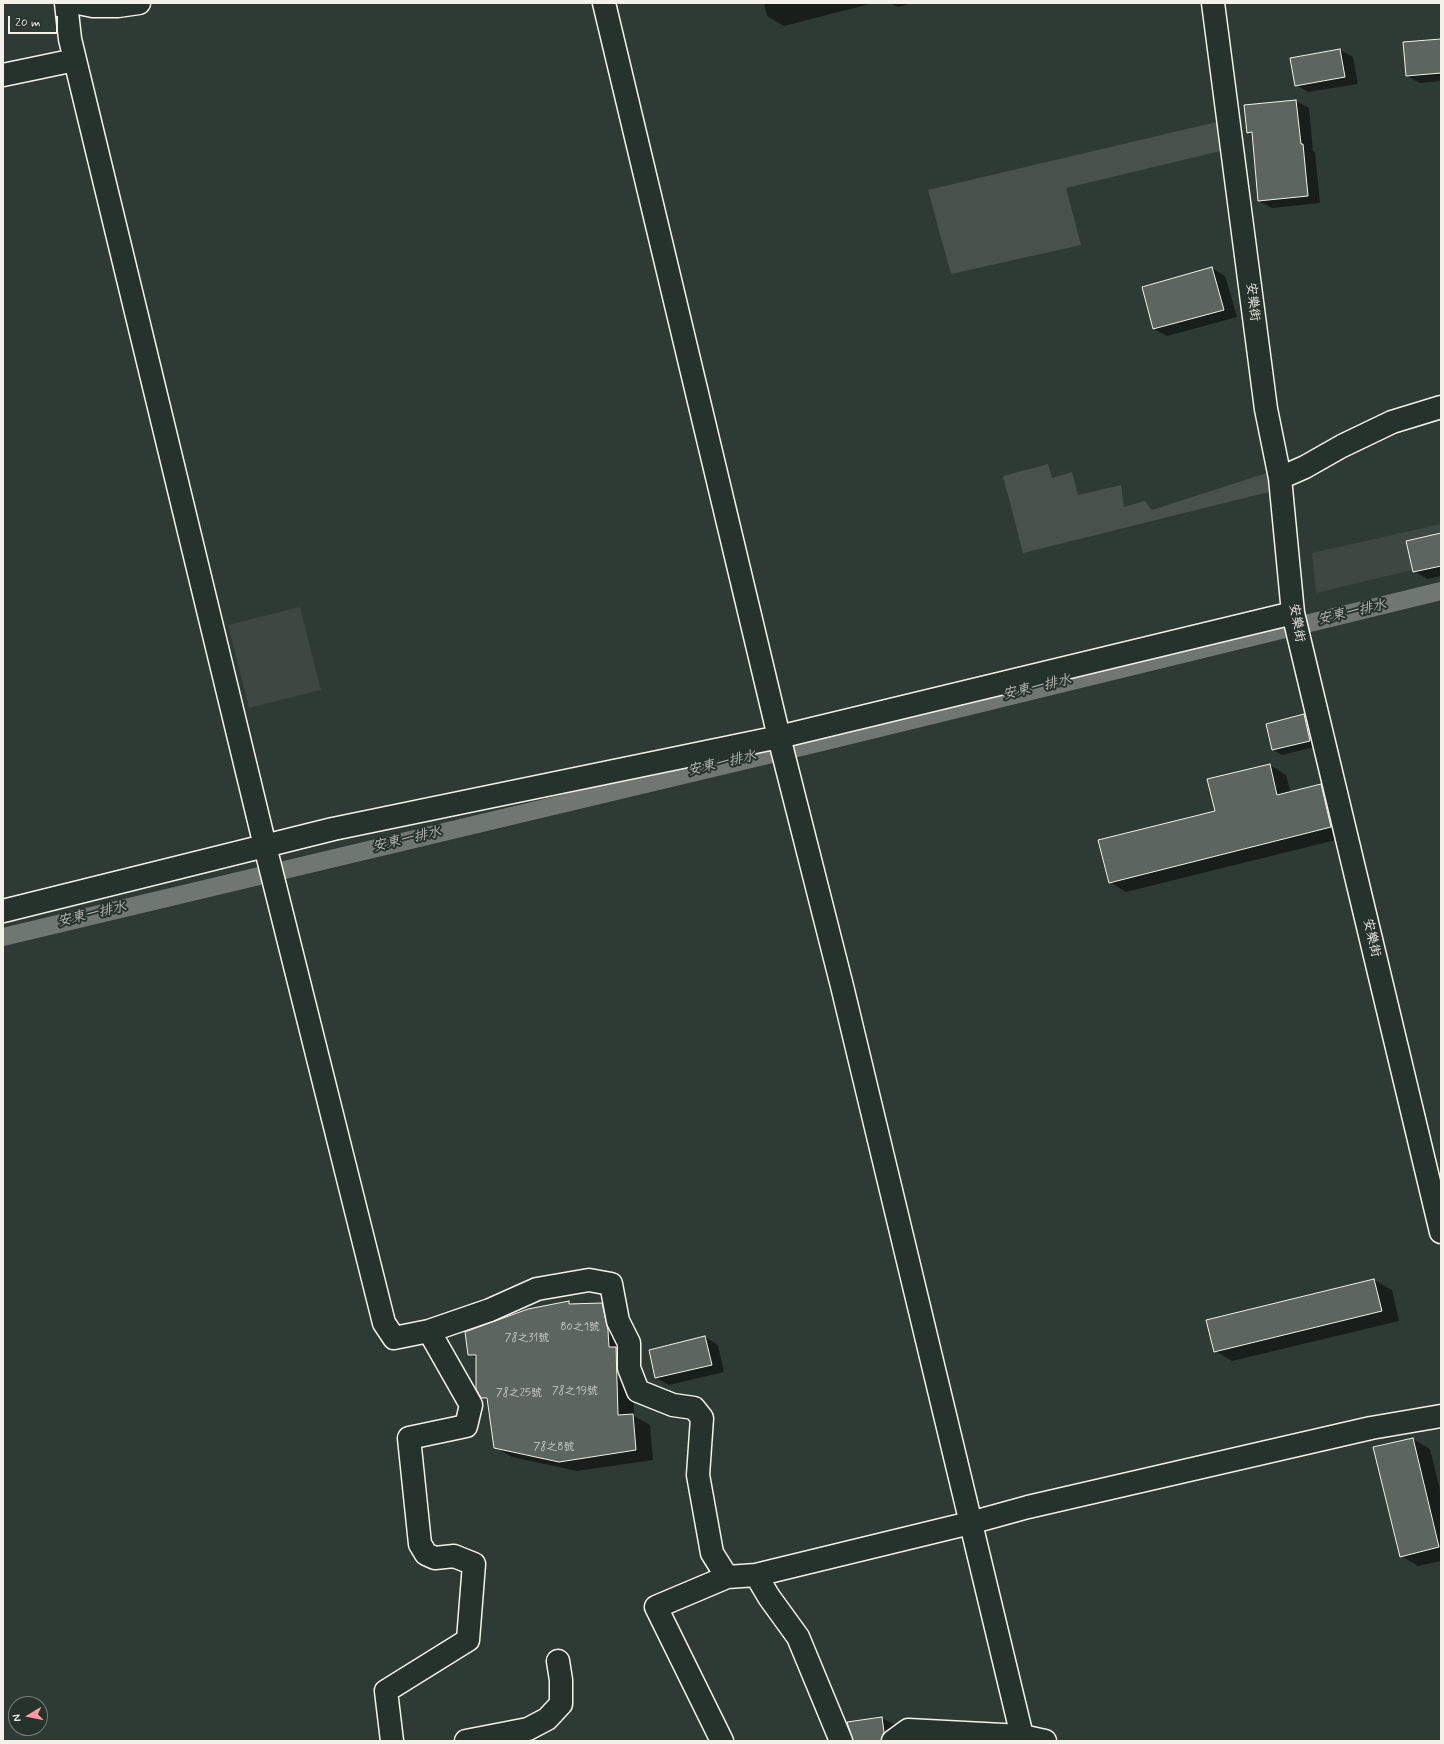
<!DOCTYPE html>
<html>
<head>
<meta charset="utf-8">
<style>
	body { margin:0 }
	#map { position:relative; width:1444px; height:1744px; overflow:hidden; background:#2e3b34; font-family:Mynerve,sans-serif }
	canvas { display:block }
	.frame { position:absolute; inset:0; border:4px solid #f4f1e8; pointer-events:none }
	.north { position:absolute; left:8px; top:1696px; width:40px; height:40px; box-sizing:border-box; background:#26332d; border:1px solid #787f78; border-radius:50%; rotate:260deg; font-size:11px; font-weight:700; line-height:16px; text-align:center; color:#f4f1e8 }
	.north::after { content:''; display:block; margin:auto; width:14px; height:18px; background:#ff9aa2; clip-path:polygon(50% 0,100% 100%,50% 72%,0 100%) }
	.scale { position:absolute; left:8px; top:16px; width:50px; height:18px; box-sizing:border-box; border:2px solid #f4f1e8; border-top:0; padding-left:5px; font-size:12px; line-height:14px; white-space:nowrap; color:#f4f1e8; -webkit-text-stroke:3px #26332d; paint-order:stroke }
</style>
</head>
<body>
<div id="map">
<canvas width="1444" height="1744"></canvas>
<div class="frame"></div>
<div class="north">N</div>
<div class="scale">20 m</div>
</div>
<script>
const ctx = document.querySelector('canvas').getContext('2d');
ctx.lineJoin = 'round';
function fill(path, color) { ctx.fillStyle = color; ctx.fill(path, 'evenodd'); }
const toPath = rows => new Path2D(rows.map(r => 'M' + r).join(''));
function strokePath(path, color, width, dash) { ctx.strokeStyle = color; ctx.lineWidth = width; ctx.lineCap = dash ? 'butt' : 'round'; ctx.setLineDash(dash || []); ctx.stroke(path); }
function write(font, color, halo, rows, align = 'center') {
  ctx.font = font + ' Mynerve,"LXGW WenKai TC",sans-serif'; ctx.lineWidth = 4; ctx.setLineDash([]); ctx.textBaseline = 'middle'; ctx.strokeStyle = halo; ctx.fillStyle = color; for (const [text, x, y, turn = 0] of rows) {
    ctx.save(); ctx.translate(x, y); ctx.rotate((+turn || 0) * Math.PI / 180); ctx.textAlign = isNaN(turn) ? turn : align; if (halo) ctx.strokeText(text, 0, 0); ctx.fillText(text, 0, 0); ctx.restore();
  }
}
fill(toPath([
	[1441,524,1441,563,1316,593,1312,553],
	[300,607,321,690,249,708,228,625]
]), '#3c4841');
fill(toPath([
	[1225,120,1229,149,1066,188,1081,245,951,274,928,190],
	[1048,464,1052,478,1072,472,1078,495,1121,485,1124,507,1145,501,1152,510,1270,472,1273,491,1023,553,1003,476]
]), '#48524c');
fill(toPath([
	[764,3,870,3,870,4,784,26,767,16],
	[890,3,913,3,898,7],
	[1441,40,1441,81,1420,83,1407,76],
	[1340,50,1353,57,1358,84,1308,92,1296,85,1291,58],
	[1296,101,1309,108,1313,151,1315,152,1320,203,1272,208,1259,201,1253,135,1248,132],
	[1212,268,1225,276,1237,317,1167,336,1154,329,1143,287],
	[1441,534,1441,576,1427,579,1414,571],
	[1304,715,1312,720,1318,746,1282,755,1273,750,1267,724],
	[1270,765,1286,775,1291,793,1321,785,1337,795,1348,837,1126,892,1110,882,1216,811],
	[1374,1280,1392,1290,1399,1321,1232,1361,1215,1351],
	[569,1302,574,1305,602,1304,619,1314,633,1358,634,1416,650,1425,653,1460,577,1471,512,1457,495,1447,488,1401,482,1397,477,1359,469,1354,528,1310],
	[705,1337,718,1345,724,1372,669,1385,656,1378,650,1351],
	[1413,1439,1430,1449,1441,1494,1441,1561,1418,1566,1401,1556],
	[882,1718,895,1725,896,1741,854,1741]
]), '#0007');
strokePath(toPath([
	[3,937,818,743,1441,591]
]), '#6f7770', 18);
const building = toPath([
	[1441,39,1441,73,1406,76,1403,42,1441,39],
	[1340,49,1345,77,1295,86,1290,58,1340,49],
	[1296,100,1301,144,1303,144,1308,196,1258,201,1252,132,1247,133,1244,105,1296,100],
	[1212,267,1224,310,1153,329,1142,287,1212,267],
	[1441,533,1441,566,1413,572,1406,541,1441,533],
	[1304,714,1310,741,1272,750,1266,724,1304,714],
	[1270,764,1277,795,1321,784,1331,827,1109,883,1098,840,1215,811,1207,779,1270,764],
	[1374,1279,1382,1311,1214,1352,1206,1320,1374,1279],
	[569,1301,569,1304,602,1303,608,1330,609,1347,616,1347,618,1415,633,1414,636,1450,559,1462,494,1448,487,1398,481,1398,476,1389,476,1355,468,1355,465,1332,528,1309,569,1301],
	[705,1336,712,1365,655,1378,649,1350,705,1336],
	[1413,1438,1439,1547,1400,1557,1373,1447,1413,1438],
	[882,1717,884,1732,881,1741,853,1741,847,1722,882,1717]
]);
fill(building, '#5c655e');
strokePath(building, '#f4f1e8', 1);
const minor = toPath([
	[66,3,70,39,265,846,384,1323,394,1338,429,1331,490,1310,537,1289,589,1280,611,1284,618,1321,629,1343,629,1368,638,1391,673,1405,694,1408,702,1418,698,1475,712,1553,727,1577,756,1575,769,1597,798,1637,841,1741],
	[78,3,93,6,118,6,139,3],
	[604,3,779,737,842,986,1022,1736,1045,1741],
	[1213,3,1266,409,1280,478,1293,613,1441,1232],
	[3,75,75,60],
	[1280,478,1305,467,1342,446,1392,422,1441,407],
	[3,911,333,829,779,737,1293,613],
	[756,1575,970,1523,1028,1507,1371,1428,1441,1416],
	[392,1741,386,1691,468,1640,474,1564,454,1556,435,1558,426,1554,420,1544,409,1438,466,1426,471,1405,429,1331],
	[466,1741,528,1729,547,1719,561,1704,561,1680,558,1661],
	[722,1741,656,1607,727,1577],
	[893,1741,908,1730,1022,1736]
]);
strokePath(minor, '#f4f1e8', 25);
strokePath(minor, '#26332d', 22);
write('11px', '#cecec6', null, [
	["80之1號",580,1328],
	["78之31號",527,1339],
	["78之19號",575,1392],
	["78之25號",519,1394],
	["78之8號",554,1448]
]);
write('13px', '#f4f1e8', '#26332d', [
	["安樂街",1252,302,83],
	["安樂街",1296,623,80],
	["安樂街",1371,938,77]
]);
write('italic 14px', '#b8bab2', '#26332d', [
	["安東一排水",1352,613,-13],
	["安東一排水",1037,688,-13],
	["安東一排水",722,764,-13],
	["安東一排水",407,840,-13],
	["安東一排水",92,915,-13]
]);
</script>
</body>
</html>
